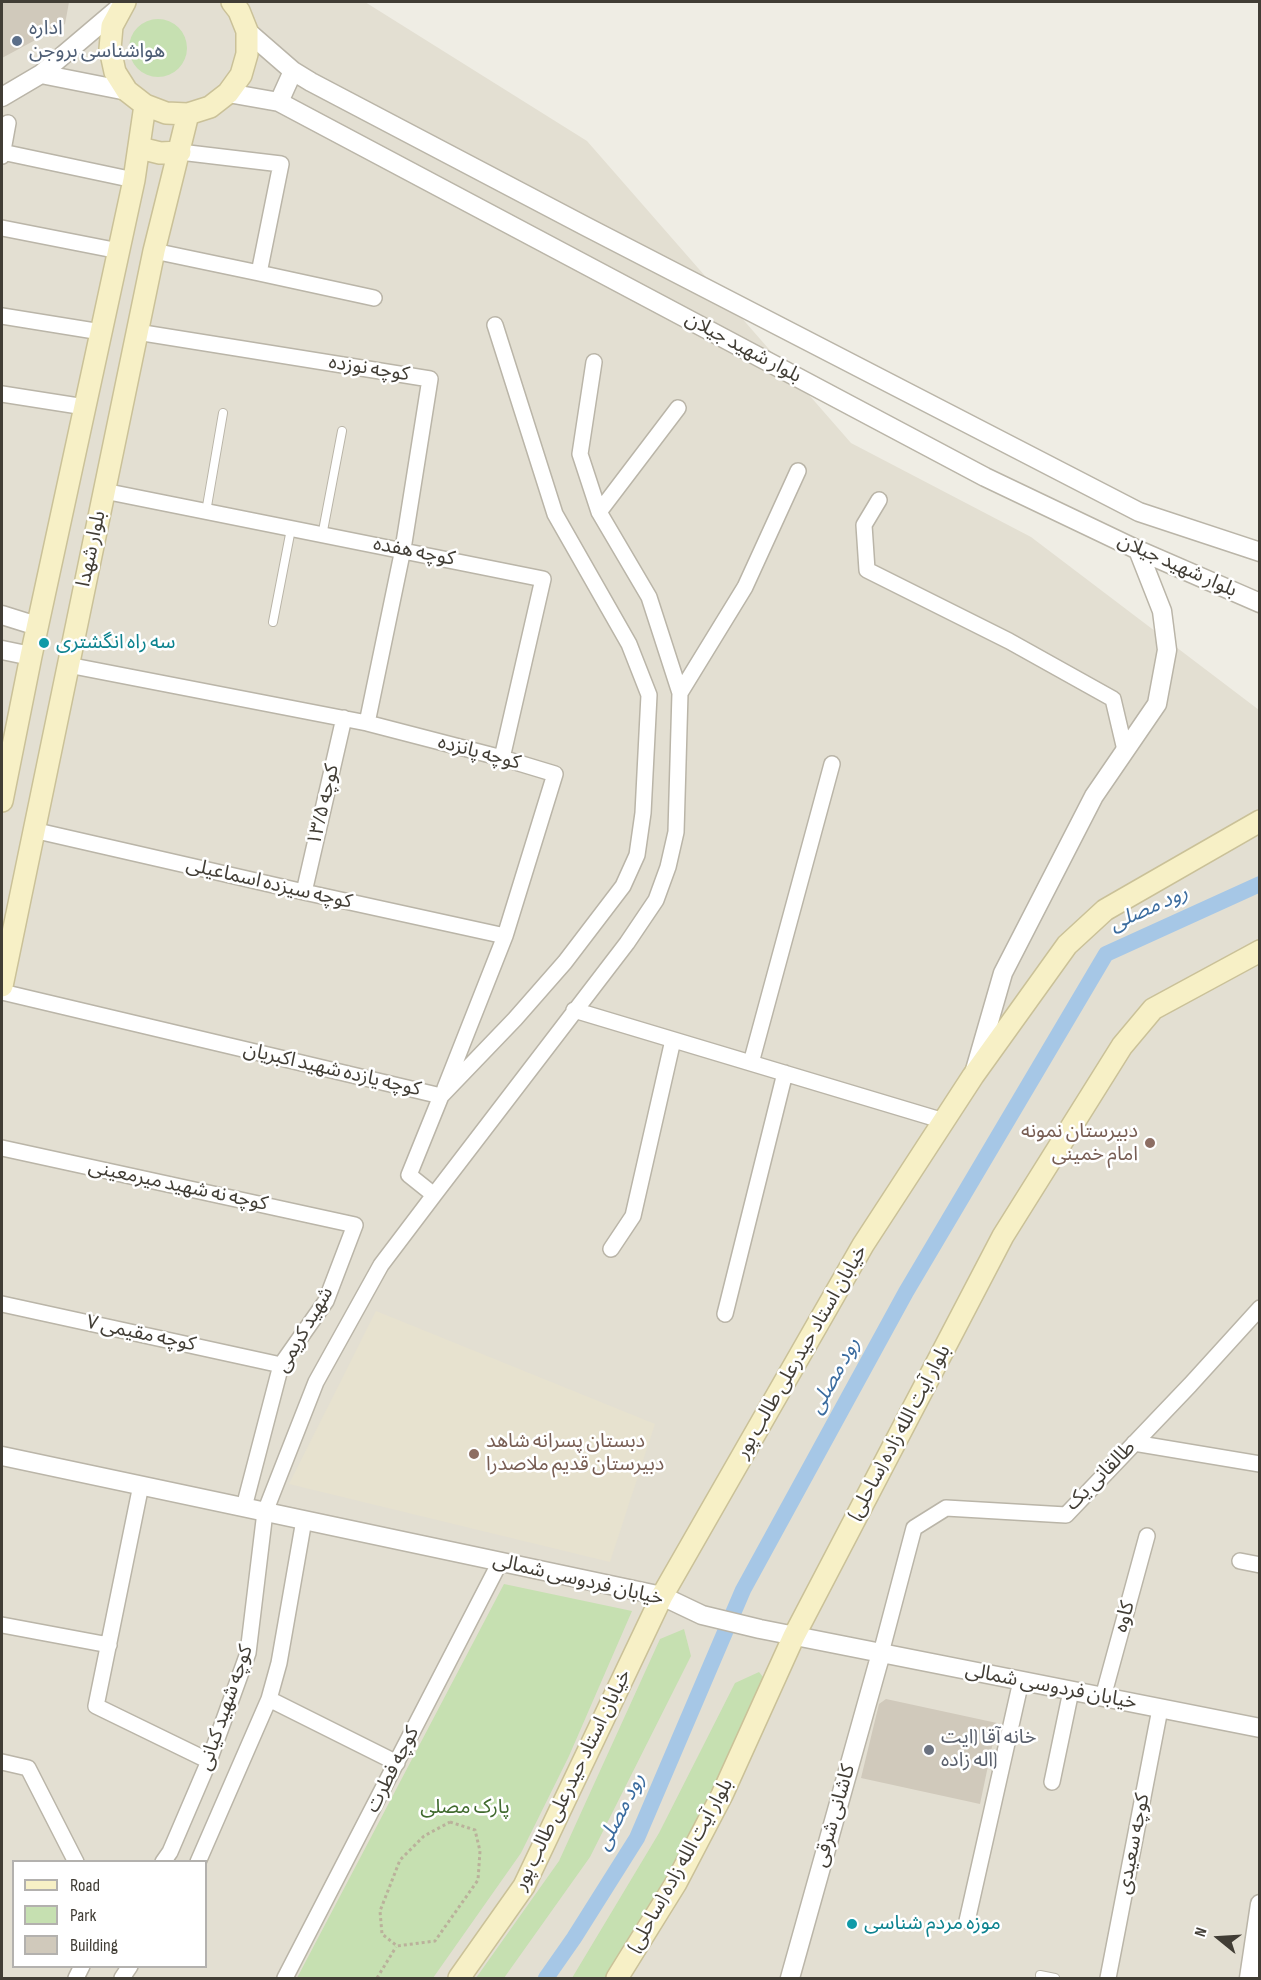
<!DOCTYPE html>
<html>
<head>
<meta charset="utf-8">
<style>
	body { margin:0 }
	#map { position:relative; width:1261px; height:1980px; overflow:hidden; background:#efede4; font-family:"Sofia Sans Condensed",sans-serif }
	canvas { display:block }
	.frame { position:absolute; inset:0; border:3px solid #413d35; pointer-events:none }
	.legend { position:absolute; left:12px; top:1860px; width:195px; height:108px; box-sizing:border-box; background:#fff; border:2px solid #b3b1ae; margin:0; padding:8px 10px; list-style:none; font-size:18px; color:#413d35 }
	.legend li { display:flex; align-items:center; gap:12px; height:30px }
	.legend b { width:30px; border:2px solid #b3b1ae }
	.north { position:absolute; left:1189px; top:1908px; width:60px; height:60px; -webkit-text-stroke:4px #fff; paint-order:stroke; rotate:288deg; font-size:16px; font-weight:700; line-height:24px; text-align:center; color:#413d35 }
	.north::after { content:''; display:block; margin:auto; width:21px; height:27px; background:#413d35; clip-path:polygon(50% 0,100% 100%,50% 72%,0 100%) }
</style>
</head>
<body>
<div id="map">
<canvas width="1261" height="1980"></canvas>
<div class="frame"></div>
<ul class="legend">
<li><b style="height:8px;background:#f7f0c6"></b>Road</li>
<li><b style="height:16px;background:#c6e0b1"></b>Park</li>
<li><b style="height:16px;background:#d0c9bb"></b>Building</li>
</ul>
<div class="north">N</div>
</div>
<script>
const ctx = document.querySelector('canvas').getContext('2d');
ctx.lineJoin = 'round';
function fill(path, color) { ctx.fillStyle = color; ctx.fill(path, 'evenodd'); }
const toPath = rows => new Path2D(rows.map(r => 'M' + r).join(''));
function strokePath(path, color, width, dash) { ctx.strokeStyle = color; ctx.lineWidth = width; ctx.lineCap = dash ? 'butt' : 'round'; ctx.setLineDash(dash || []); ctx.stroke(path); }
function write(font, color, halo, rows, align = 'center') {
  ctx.font = font + ' "Sofia Sans Condensed","Noto Sans Arabic",sans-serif'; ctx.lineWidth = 5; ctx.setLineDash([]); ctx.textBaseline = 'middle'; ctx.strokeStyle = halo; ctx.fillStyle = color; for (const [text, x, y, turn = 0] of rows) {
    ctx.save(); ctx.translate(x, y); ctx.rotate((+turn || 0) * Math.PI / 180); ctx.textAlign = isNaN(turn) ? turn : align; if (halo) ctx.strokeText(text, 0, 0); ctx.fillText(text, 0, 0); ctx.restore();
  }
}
fill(toPath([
	[2,2,365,2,587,141,851,443,1031,537,1259,710,1259,1978,2,1978],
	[14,1862,206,1862,206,1966,14,1966]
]), '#e3dfd2');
fill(toPath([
	[376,1311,655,1424,610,1562,289,1484]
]), '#e7e2cf');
fill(toPath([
	'129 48a29 29 0 1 1 58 0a29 29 0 1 1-58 0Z',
	[504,1584,632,1611,569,1756,521,1853,433,1978,297,1978],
	[684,1629,691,1656,590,1857,504,1978,476,1978,559,1861,660,1639],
	[759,1672,767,1682,668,1882,609,1978,572,1978,659,1833,735,1683]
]), '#c6e0b1');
strokePath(toPath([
	[546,1978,574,1938,637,1838,743,1590,906,1292,1106,954,1260,884]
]), '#a6c7e6', 16);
fill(toPath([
	[2,2,69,2,65,24,2,58],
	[886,1699,997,1723,980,1804,861,1778,879,1704]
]), '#d0c9bb');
const service = toPath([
	[206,512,223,413],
	[322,536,342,431],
	[273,622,291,529],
	[1040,1975,1055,1978]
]);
const minor = toPath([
	[2,152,134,180],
	[2,156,8,123],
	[2,228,119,251],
	[154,251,259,273,281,164,180,152],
	[259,273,374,298],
	[2,316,101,332],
	[137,332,430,379,403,549,367,723],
	[2,394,85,407],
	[104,491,543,579,502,758],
	[879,500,864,525,867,570,1009,641,1113,699,1125,750],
	[599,512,678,408],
	[68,665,367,723,502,758,555,774,505,936,445,1088],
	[680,693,745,587,798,471],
	[33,830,304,892,505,936],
	[304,892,344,718],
	[2,992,441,1096,409,1175,434,1195,381,1265,316,1382,265,1512,248,1653,209,1761,170,1852,163,1862],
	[574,1010,944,1121],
	[751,1063,832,764],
	[441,1096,515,1019,565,962,623,886,637,855,643,813,649,695,629,644,555,514,495,325],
	[2,1148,355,1225,326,1301,281,1365,244,1507],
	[434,1195,627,943,656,900,668,867,676,832,680,693,649,597,599,512,580,454,594,362],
	[611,1249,633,1216,673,1040],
	[2,1304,281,1365],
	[725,1314,785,1073],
	[1134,1443,1260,1464],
	[141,1485,96,1706,209,1761],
	[1240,1561,1260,1565],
	[2,1625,109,1645],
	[881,1653,914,1528,946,1508,1066,1515,1190,1385,1260,1308],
	[1103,1697,1147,1536],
	[269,1699,397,1763],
	[2,1762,28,1768,76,1862],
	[1052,1782,1071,1691],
	[198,1862,269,1699,279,1663,304,1520],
	[967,1921,1021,1681],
	[76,1978,82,1966],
	[122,1978,130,1966],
	[285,1978,500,1562],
	[1108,1978,1160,1709]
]);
const tertiary = toPath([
	[247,31,293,71,311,82,585,226,1139,512,1260,552],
	[41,74,127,91],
	[228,93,279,102,985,477,1138,550,1260,603],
	[2,97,41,74,120,7],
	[279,102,293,71],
	[2,615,37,626],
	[2,650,31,656],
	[975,1070,1003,973,1094,796,1157,704,1167,650,1162,611,1138,550],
	[2,1456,662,1596,702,1615,760,1629,1260,1728],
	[790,1978,881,1653],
	[1249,1978,1260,1904]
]);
const secondary = toPath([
	[125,2,112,26,110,49,115,72,127,91,145,105,166,113,188,114,210,107,228,93,241,75,247,54,247,31,239,11,232,2],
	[140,148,160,153,180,152],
	[2,801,31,656,134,180,145,105],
	[2,986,154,251,188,114],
	[459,1978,524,1886,662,1596,863,1245,973,1076,1067,945,1105,910,1260,821],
	[617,1978,676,1883,722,1795,794,1636,1003,1236,1122,1046,1153,1009,1260,951]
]);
strokePath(service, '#bab5a8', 10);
strokePath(minor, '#bab5a8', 18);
strokePath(tertiary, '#bab5a8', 21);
strokePath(secondary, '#cac198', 24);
strokePath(toPath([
	[450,1822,475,1830,480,1851,478,1880,435,1941,397,1946,382,1934,380,1911,400,1860,424,1836,450,1822],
	[377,1978,396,1947]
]), '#bab19b', 3, [3, 3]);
strokePath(service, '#fff', 8);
strokePath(minor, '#fff', 15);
strokePath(tertiary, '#fff', 18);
strokePath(secondary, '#f7f0c6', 21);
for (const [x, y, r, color] of [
	[17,41,6,"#5c6f8a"],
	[44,643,6,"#0f9aa8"],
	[1150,1143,6,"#8d6e63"],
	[474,1454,6,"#8d6e63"],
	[929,1750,6,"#6b7280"],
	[852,1924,6,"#0f9aa8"]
]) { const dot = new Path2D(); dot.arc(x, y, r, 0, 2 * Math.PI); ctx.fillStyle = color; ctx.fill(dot); strokePath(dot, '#fff', 2); }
write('20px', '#4e5e75', '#fff', [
	["اداره",29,29],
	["هواشناسی بروجن",29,52]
], 'left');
write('20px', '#413d35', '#fff', [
	["بلوار شهید جیلان",743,348,28],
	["کوچه نوزده",369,369,9],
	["بلوار شهدا",92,549,-78],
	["کوچه هفده",414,552,11],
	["بلوار شهید جیلان",1177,566,24],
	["کوچه پانزده",479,753,15],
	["کوچه ۱۳/۵",324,805,-77],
	["کوچه سیزده اسماعیلی",269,884,13],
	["کوچه یازده شهید اکبریان",332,1070,13],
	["کوچه نه شهید میرمعینی",178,1186,12],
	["شهید کریمی",305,1330,-60],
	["کوچه مقیمی ۷",141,1334,12],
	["خیابان استاد حیدرعلی طالب پور",802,1352,-60],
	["بلوار آیت الله زاده (ساحلی)",900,1433,-62],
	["طالقانی یک",1101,1476,-45],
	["خیابان فردوسی شمالی",578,1580,13],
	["کاوه",1125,1617,-75],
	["خیابان فردوسی شمالی",1051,1687,11],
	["کوچه شهید کیانی",226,1708,-71],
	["کوچه فطرت",393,1770,-63],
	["خیابان استاد حیدرعلی طالب پور",573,1780,-64],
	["کاشانی شرقی",835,1816,-74],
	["کوچه سعیدی",1134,1844,-79],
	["بلوار آیت الله زاده (ساحلی)",681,1866,-61]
]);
write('20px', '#0d838f', '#fff', [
	["سه راه انگشتری",56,643],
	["موزه مردم شناسی",864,1924]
], 'left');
write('20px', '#785e54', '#fff', [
	["دبیرستان نمونه",1138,1132],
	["امام خمینی",1138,1155],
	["دبستان پسرانه شاهد",486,1442,"left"],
	["دبیرستان قدیم ملاصدرا",486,1465,"left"]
], 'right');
write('20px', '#5b616d', '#fff', [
	["خانه آقا (ایت",941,1738],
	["اله زاده)",941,1761]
], 'left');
write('20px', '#416b2f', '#fff', [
	["پارک مصلی",465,1808]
]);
write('italic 21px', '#3b6c9f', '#fff', [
	["رود مصلی",1149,909,-24],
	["رود مصلی",835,1376,-61],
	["رود مصلی",621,1812,-63]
]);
</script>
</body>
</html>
